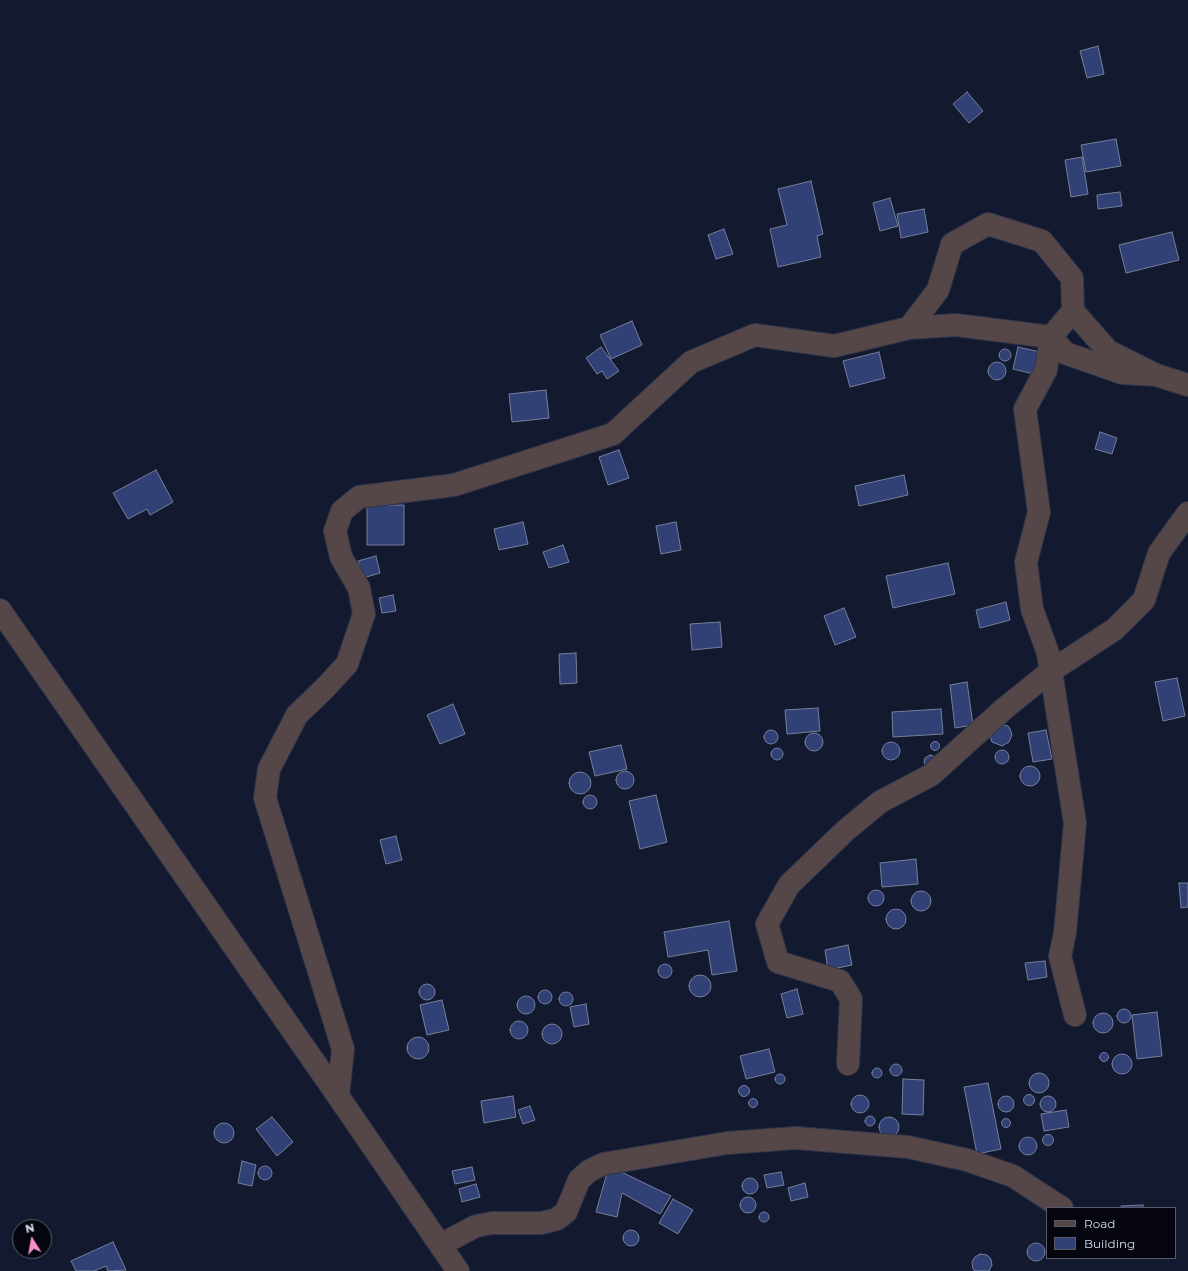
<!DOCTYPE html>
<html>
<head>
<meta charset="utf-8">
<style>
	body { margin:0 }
	#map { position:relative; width:1188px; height:1271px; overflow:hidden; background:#13192f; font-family:Montserrat,sans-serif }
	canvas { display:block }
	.legend { position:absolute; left:1046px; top:1207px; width:130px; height:52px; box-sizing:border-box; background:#04050e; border:1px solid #595c68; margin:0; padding:5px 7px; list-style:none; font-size:12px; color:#d9dfee }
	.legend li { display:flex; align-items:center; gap:8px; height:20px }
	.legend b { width:20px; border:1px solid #595c68 }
	.north { position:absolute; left:12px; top:1219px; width:40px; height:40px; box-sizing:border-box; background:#04050e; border:1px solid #595c68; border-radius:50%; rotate:349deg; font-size:11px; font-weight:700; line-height:16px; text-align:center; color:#d9dfee }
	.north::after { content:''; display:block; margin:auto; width:14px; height:18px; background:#f890cb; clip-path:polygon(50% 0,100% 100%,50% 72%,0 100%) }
</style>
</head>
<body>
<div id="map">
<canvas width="1188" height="1271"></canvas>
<ul class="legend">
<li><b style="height:5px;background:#554648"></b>Road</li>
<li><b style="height:11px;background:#314075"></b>Building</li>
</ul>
<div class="north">N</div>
</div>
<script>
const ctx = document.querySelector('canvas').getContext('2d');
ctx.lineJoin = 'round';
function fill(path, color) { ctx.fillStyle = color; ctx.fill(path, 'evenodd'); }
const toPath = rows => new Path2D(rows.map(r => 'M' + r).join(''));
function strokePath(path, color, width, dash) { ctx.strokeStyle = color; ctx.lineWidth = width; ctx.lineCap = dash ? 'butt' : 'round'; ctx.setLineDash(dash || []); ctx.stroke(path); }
const building = toPath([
	[1098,46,1104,74,1087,78,1080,51,1098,46],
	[967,92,983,111,969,123,953,104,967,92],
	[1116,139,1121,166,1086,172,1081,145,1116,139],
	[1082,157,1088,194,1071,197,1065,160,1082,157],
	[811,181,823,234,817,236,821,257,778,267,770,229,787,225,778,189,811,181],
	[1120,192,1122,206,1098,209,1097,195,1120,192],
	[890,198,898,226,880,231,873,203,890,198],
	[924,209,928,232,901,238,897,214,924,209],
	[724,229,733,254,716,259,708,235,724,229],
	[1172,232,1179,260,1126,273,1119,245,1172,232],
	[632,321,642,345,611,359,600,335,632,321],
	[601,347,619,371,607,379,602,371,597,374,586,358,601,347],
	[1018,347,1040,352,1034,374,1013,369,1018,347],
	'999 355a6 6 0 1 1 12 0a6 6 0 1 1-12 0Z',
	[879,352,885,378,850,387,843,361,879,352],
	'988 371a9 9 0 1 1 18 0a9 9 0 1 1-18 0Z',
	[546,390,549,418,512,422,509,394,546,390],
	[1100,432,1117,438,1112,454,1095,449,1100,432],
	[619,450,629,478,608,485,599,457,619,450],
	[156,470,173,502,150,515,147,509,128,519,113,493,156,470],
	[904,475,908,495,859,506,855,486,904,475],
	[367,505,404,505,404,545,367,545,367,505],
	[523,522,528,544,499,550,494,529,523,522],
	[676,522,681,550,661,554,656,526,676,522],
	[563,545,569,562,549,568,543,552,563,545],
	[376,556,380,573,363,578,358,561,376,556],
	[948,563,955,594,893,608,886,576,948,563],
	[393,595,396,611,382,613,379,598,393,595],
	[1006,602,1010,620,980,628,976,610,1006,602],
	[844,608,856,637,835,645,824,616,844,608],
	[720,622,722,647,692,650,690,624,720,622],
	[576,653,577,683,560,684,559,654,576,653],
	[1177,678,1185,716,1163,721,1155,682,1177,678],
	[967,682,973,725,955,728,950,685,967,682],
	[453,704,465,734,440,744,427,715,453,704],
	[818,708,820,731,787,734,785,710,818,708],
	[941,709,943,734,893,737,892,712,941,709],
	[1001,724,1008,726,1010,729,1012,735,1009,742,1002,746,992,742,990,736,1001,724],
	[1046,730,1052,759,1033,762,1028,733,1046,730],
	'764 737a7 7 0 1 1 14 0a7 7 0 1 1-14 0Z',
	'805 742a9 9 0 1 1 18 0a9 9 0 1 1-18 0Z',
	'930.5 746a4.5 4.5 0 1 1 9 0a4.5 4.5 0 1 1-9 0Z',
	'882 751a9 9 0 1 1 18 0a9 9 0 1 1-18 0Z',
	[621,745,627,769,595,776,589,752,621,745],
	'771 754a6 6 0 1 1 12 0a6 6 0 1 1-12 0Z',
	'995 757a7 7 0 1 1 14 0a7 7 0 1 1-14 0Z',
	[930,755,936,757,926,767,924,762,925,758,930,755],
	'1020 776a10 10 0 1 1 20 0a10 10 0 1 1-20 0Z',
	'616 780a9 9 0 1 1 18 0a9 9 0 1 1-18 0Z',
	'569 783a11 11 0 1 1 22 0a11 11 0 1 1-22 0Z',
	'583 802a7 7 0 1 1 14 0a7 7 0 1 1-14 0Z',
	[656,795,667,842,640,849,629,801,656,795],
	[396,836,402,860,386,864,380,840,396,836],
	[916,859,918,884,882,887,880,863,916,859],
	[1179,883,1188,883,1188,907,1181,908,1179,883],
	'868 898a8 8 0 1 1 16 0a8 8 0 1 1-16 0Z',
	'911 901a10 10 0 1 1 20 0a10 10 0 1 1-20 0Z',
	'886 919a10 10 0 1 1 20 0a10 10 0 1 1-20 0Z',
	[729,921,737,971,712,975,708,950,668,957,664,932,729,921],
	[848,945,852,965,828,970,825,950,848,945],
	[1045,961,1047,977,1028,980,1025,963,1045,961],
	'658 971a7 7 0 1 1 14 0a7 7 0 1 1-14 0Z',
	'689 986a11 11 0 1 1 22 0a11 11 0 1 1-22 0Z',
	'419 992a8 8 0 1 1 16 0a8 8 0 1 1-16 0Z',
	[797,989,803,1014,787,1018,781,994,797,989],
	'538 997a7 7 0 1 1 14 0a7 7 0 1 1-14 0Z',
	'559 999a7 7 0 1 1 14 0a7 7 0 1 1-14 0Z',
	'517 1005a9 9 0 1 1 18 0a9 9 0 1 1-18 0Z',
	[442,1000,449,1030,427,1035,420,1005,442,1000],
	[586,1004,589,1024,574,1027,570,1007,586,1004],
	'1117 1016a7 7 0 1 1 14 0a7 7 0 1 1-14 0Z',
	[1157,1012,1162,1056,1137,1059,1132,1015,1157,1012],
	'1093 1023a10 10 0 1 1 20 0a10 10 0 1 1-20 0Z',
	'510 1030a9 9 0 1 1 18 0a9 9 0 1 1-18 0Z',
	'542 1034a10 10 0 1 1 20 0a10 10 0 1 1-20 0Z',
	'407 1048a11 11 0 1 1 22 0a11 11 0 1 1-22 0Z',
	[769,1049,775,1072,746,1079,740,1056,769,1049],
	'1099.5 1057a4.5 4.5 0 1 1 9 0a4.5 4.5 0 1 1-9 0Z',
	'1112 1064a10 10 0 1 1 20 0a10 10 0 1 1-20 0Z',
	'890 1070a6 6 0 1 1 12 0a6 6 0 1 1-12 0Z',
	'872 1073a5 5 0 1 1 10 0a5 5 0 1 1-10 0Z',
	'1029 1083a10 10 0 1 1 20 0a10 10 0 1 1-20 0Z',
	'775 1079a5 5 0 1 1 10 0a5 5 0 1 1-10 0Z',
	[903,1079,924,1080,923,1115,902,1114,903,1079],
	[988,1083,1001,1149,977,1154,964,1087,988,1083],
	'738.5 1091a5.5 5.5 0 1 1 11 0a5.5 5.5 0 1 1-11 0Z',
	'1023.5 1100a5.5 5.5 0 1 1 11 0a5.5 5.5 0 1 1-11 0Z',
	'851 1104a9 9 0 1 1 18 0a9 9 0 1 1-18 0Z',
	'998 1104a8 8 0 1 1 16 0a8 8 0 1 1-16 0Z',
	[513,1096,516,1117,484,1123,481,1101,513,1096],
	'1040 1104a8 8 0 1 1 16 0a8 8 0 1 1-16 0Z',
	'748.5 1103a4.5 4.5 0 1 1 9 0a4.5 4.5 0 1 1-9 0Z',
	[530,1106,535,1120,523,1124,518,1110,530,1106],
	[1066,1110,1069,1127,1044,1131,1041,1114,1066,1110],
	'865 1121a5 5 0 1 1 10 0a5 5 0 1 1-10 0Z',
	[272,1117,293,1142,277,1156,256,1129,272,1117],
	'879 1127a10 10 0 1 1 20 0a10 10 0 1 1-20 0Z',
	'1001.5 1123a4.5 4.5 0 1 1 9 0a4.5 4.5 0 1 1-9 0Z',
	'214 1133a10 10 0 1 1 20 0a10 10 0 1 1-20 0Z',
	'1042.5 1140a5.5 5.5 0 1 1 11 0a5.5 5.5 0 1 1-11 0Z',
	'1019 1146a9 9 0 1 1 18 0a9 9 0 1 1-18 0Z',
	[242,1161,256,1165,252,1186,238,1183,242,1161],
	[609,1166,671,1196,660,1214,622,1193,617,1217,596,1212,609,1166],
	'258 1173a7 7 0 1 1 14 0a7 7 0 1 1-14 0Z',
	[472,1167,475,1180,455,1184,452,1171,472,1167],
	[781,1172,784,1185,767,1188,764,1175,781,1172],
	'742 1186a8 8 0 1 1 16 0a8 8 0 1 1-16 0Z',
	[805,1183,808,1197,791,1201,788,1188,805,1183],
	[476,1184,480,1197,462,1202,459,1189,476,1184],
	'740 1205a8 8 0 1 1 16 0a8 8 0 1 1-16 0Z',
	[673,1199,693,1210,678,1234,659,1223,673,1199],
	[1143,1205,1143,1208,1121,1208,1121,1206,1143,1205],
	'759 1217a5 5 0 1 1 10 0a5 5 0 1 1-10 0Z',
	'623 1238a8 8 0 1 1 16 0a8 8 0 1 1-16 0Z',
	[113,1242,126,1270,108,1271,106,1266,94,1271,76,1271,71,1261,113,1242],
	'1027 1252a9 9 0 1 1 18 0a9 9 0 1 1-18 0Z',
	[980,1254,987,1255,991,1259,992,1265,989,1271,975,1271,973,1269,972,1262,975,1257,980,1254]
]);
fill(building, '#314075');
strokePath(building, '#76809c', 1);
const minor = toPath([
	[1073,311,1108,351,1156,375,1188,385],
	[909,328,956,325,1051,337,1065,353,1122,373,1156,375],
	[0,610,338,1096,458,1271],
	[848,1064,851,999,840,981,778,962,767,924,789,885,845,831,880,802,931,775,1005,708,1051,671,1115,629,1144,600,1159,553,1188,513],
	[338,1096,343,1049,265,798,269,769,297,715,326,687,347,664,364,614,359,588,341,557,335,531,342,511,359,497,454,485,613,434,691,362,755,335,834,346,909,328,938,290,952,244,988,224,1042,241,1072,278,1073,311,1051,337,1046,370,1025,409,1039,512,1026,562,1032,609,1048,653,1075,823,1065,933,1060,956,1075,1015],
	[440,1245,476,1226,492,1223,542,1223,557,1219,566,1212,579,1180,589,1171,603,1164,727,1143,796,1138,908,1147,967,1160,1013,1176,1062,1208]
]);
strokePath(minor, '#2f354a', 24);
strokePath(minor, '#554648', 22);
</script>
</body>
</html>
